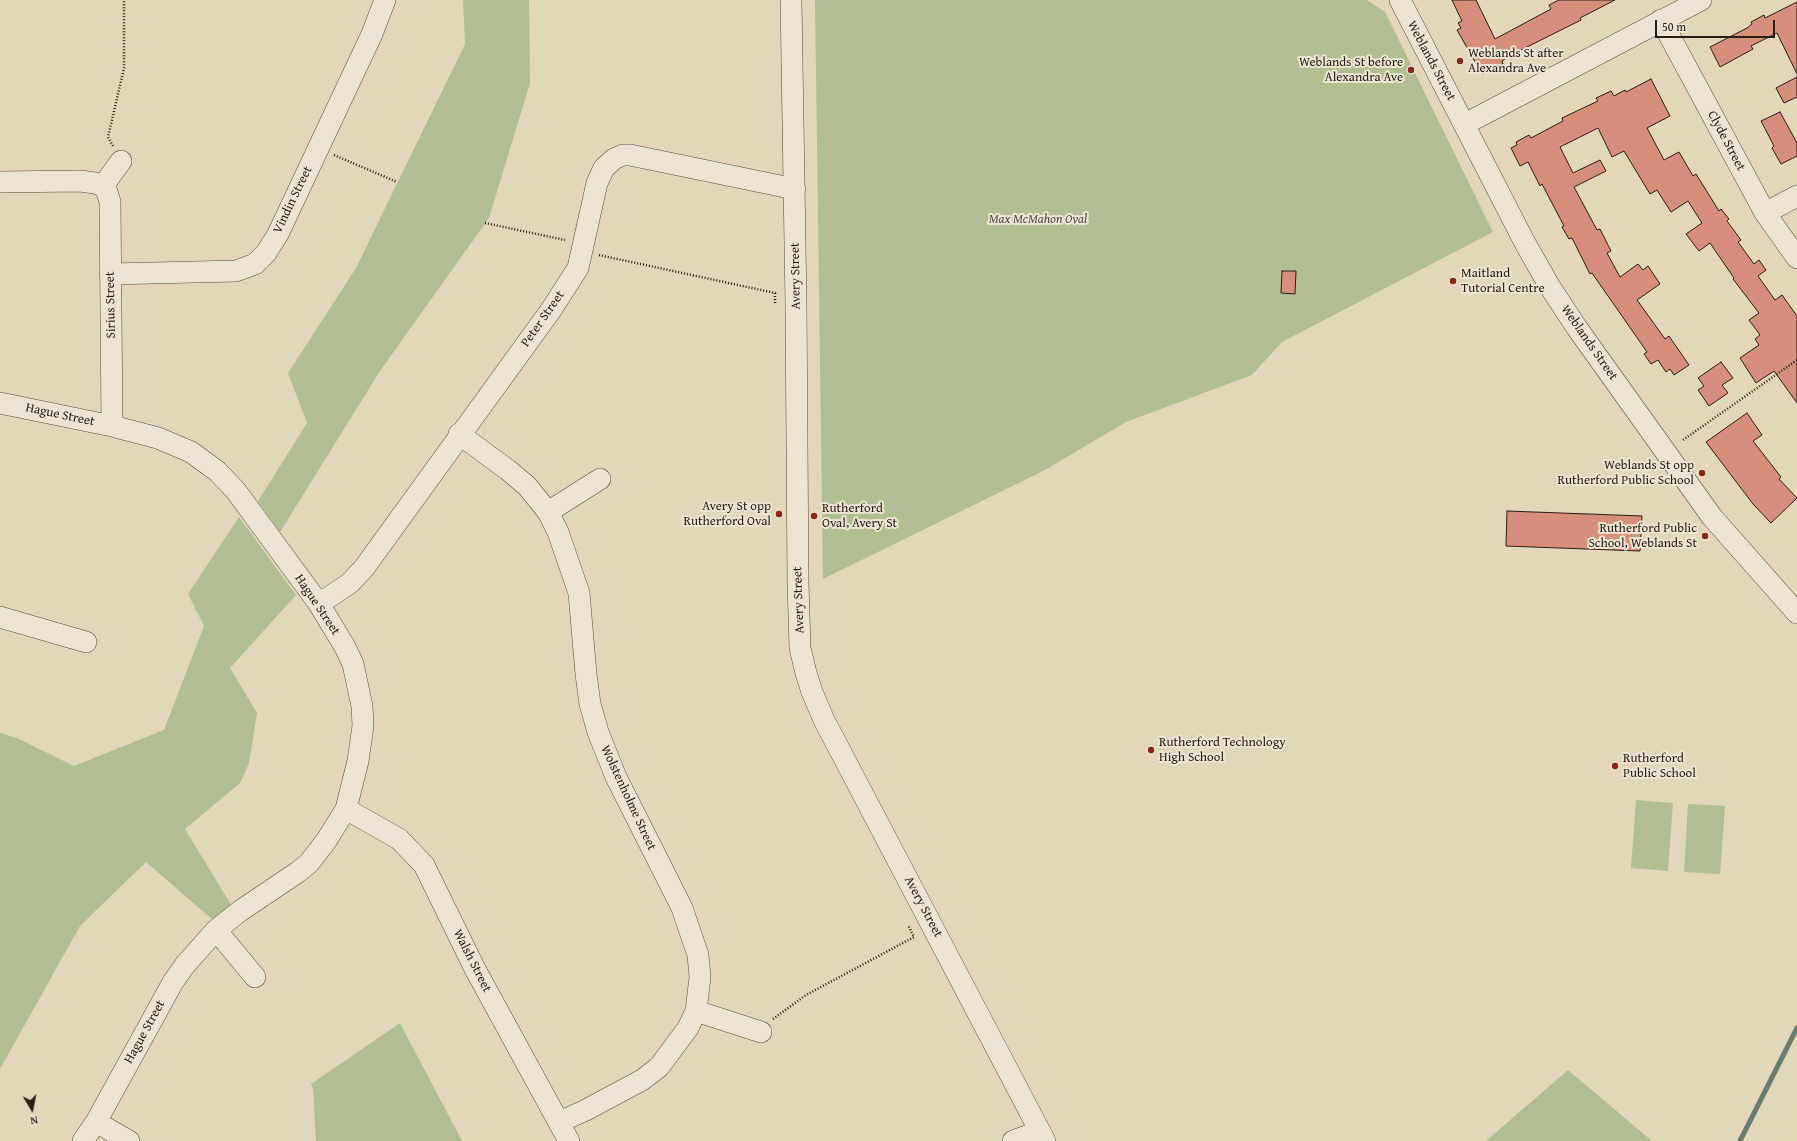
<!DOCTYPE html>
<html>
<head>
<meta charset="utf-8">
<style>
	body { margin:0 }
	#map { position:relative; width:1797px; height:1141px; overflow:hidden; background:#e2d6bb; font-family:"Gentium Book Plus",serif }
	canvas { display:block }
	.north { position:absolute; left:12px; top:1089px; width:40px; height:40px; -webkit-text-stroke:3px #ece4d3; paint-order:stroke; rotate:170deg; font-size:11px; font-weight:700; line-height:16px; text-align:center; color:#291e16 }
	.north::after { content:''; display:block; margin:auto; width:14px; height:18px; background:#291e16; clip-path:polygon(50% 0,100% 100%,50% 72%,0 100%) }
	.scale { position:absolute; left:1655px; top:20px; width:120px; height:18px; box-sizing:border-box; border:2px solid #291e16; border-top:0; padding-left:5px; font-size:12px; line-height:14px; white-space:nowrap; color:#291e16; -webkit-text-stroke:3px #ece4d3; paint-order:stroke }
</style>
</head>
<body>
<div id="map">
<canvas width="1797" height="1141"></canvas>
<div class="north">N</div>
<div class="scale">50 m</div>
</div>
<script>
const ctx = document.querySelector('canvas').getContext('2d');
ctx.lineJoin = 'round';
function fill(path, color) { ctx.fillStyle = color; ctx.fill(path, 'evenodd'); }
const toPath = rows => new Path2D(rows.map(r => 'M' + r).join(''));
function strokePath(path, color, width, dash) { ctx.strokeStyle = color; ctx.lineWidth = width; ctx.lineCap = dash ? 'butt' : 'round'; ctx.setLineDash(dash || []); ctx.stroke(path); }
function write(font, color, halo, rows, align = 'center') {
  ctx.font = font + ' "Gentium Book Plus",serif'; ctx.lineWidth = 4; ctx.setLineDash([]); ctx.textBaseline = 'middle'; ctx.strokeStyle = halo; ctx.fillStyle = color; for (const [text, x, y, turn = 0] of rows) {
    ctx.save(); ctx.translate(x, y); ctx.rotate((+turn || 0) * Math.PI / 180); ctx.textAlign = isNaN(turn) ? turn : align; if (halo) ctx.strokeText(text, 0, 0); ctx.fillText(text, 0, 0); ctx.restore();
  }
}
fill(toPath([
	[463,0,529,0,530,83,489,218,380,371,280,532,258,501,307,423,288,373,356,268,465,44],
	[815,0,1367,0,1385,12,1493,232,1282,342,1252,375,1126,422,1045,470,823,579],
	[239,517,296,595,230,668,257,713,249,763,240,783,185,829,233,908,214,921,146,862,80,926,0,1069,0,733,17,738,74,766,164,730,204,626,188,594],
	[1636,800,1673,803,1668,871,1631,868],
	[1688,804,1725,806,1720,874,1684,872],
	[400,1023,462,1141,316,1141,313,1089,311,1084],
	[1568,1070,1652,1141,1486,1141]
]), '#b1be92');
strokePath(toPath([
	[1740,1141,1797,1028]
]), '#6a7b74', 5);
const building = toPath([
	[1452,0,1476,0,1495,39,1551,9,1549,5,1559,0,1615,0,1580,18,1581,20,1509,56,1502,61,1503,64,1482,74,1457,30,1461,28,1458,23,1462,21,1452,0],
	[1797,2,1797,74,1777,33,1751,46,1753,49,1720,67,1710,47,1747,28,1752,24,1751,22,1764,15,1765,18,1797,2],
	[1797,77,1797,97,1784,103,1776,88,1797,77],
	[1651,79,1670,116,1647,128,1664,160,1679,152,1693,176,1696,174,1719,211,1721,209,1729,219,1727,221,1741,240,1738,242,1754,264,1759,260,1766,270,1758,276,1775,300,1782,295,1797,316,1797,403,1774,371,1756,383,1740,358,1759,345,1755,339,1760,335,1749,320,1759,313,1733,279,1734,278,1710,243,1699,251,1686,234,1702,223,1688,201,1671,212,1657,190,1650,194,1624,151,1612,157,1598,128,1560,147,1573,173,1600,160,1606,171,1574,187,1597,230,1600,229,1611,251,1607,253,1620,277,1638,264,1643,270,1648,266,1660,284,1637,300,1665,339,1669,336,1689,365,1674,375,1670,369,1666,372,1658,360,1651,364,1644,354,1647,352,1592,273,1590,274,1572,238,1569,239,1562,227,1564,226,1542,184,1540,186,1528,162,1520,166,1511,148,1517,145,1516,142,1529,135,1531,138,1563,121,1562,118,1598,101,1596,98,1611,91,1614,96,1625,90,1626,92,1651,79],
	[1780,112,1797,143,1797,156,1781,164,1772,148,1774,146,1761,121,1780,112],
	[1282,271,1296,271,1295,294,1281,293,1282,271],
	[1721,362,1733,378,1722,385,1728,393,1709,406,1698,390,1704,386,1698,378,1721,362],
	[1747,413,1762,435,1753,441,1781,477,1779,479,1797,498,1771,523,1753,504,1706,442,1747,413],
	[1507,511,1642,516,1640,551,1506,546,1507,511]
]);
fill(building, '#d78e7b');
strokePath(building, '#291e16', 1);
const minor = toPath([
	[791,0,796,304,798,582,800,648,806,673,812,692,824,720,1045,1141],
	[1400,0,1525,243,1550,287,1577,328,1712,517,1797,613],
	[1661,20,1765,213,1797,258],
	[1465,124,1701,0],
	[0,182,80,181,95,183,103,186],
	[1765,213,1797,196],
	[110,274,236,271,255,264,266,253,278,234,372,34,385,0],
	[0,403,112,426,158,438,191,452,217,471,236,491,319,604,345,647,353,664,362,706,363,726,358,761,346,809,326,841,309,863,298,872,240,911,216,930,185,965,173,982,96,1122,83,1141],
	[112,426,110,202,107,192,103,186,121,161],
	[459,434,508,470,527,486,548,512,558,532,579,593,586,674,590,704,598,732,616,777,682,908,698,955,700,977,696,1011,688,1028,659,1067,642,1080,584,1111,559,1122],
	[548,512,600,479],
	[319,604,350,583,364,568,551,310,578,268,597,183,604,168,614,159,623,155,630,155,795,189],
	[0,617,86,642],
	[346,809,399,839,424,865,475,969,569,1141],
	[216,930,255,977],
	[696,1011,761,1032],
	[96,1122,129,1141],
	[1013,1141,1040,1131]
]);
strokePath(minor, '#574c3f', 22);
strokePath(toPath([
	[113,146,108,137,124,68,124,0],
	[334,155,397,182],
	[485,223,565,240],
	[599,255,775,293,775,303],
	[1683,440,1797,360],
	[773,1019,806,995,914,937,908,925]
]), '#291e16', 2.5, [1, 2]);
strokePath(minor, '#ece4d3', 21);
for (const [x, y, r, color] of [
	[1460,61,4,"#8f2418"],
	[1411,70,4,"#8f2418"],
	[1453,281,4,"#8f2418"],
	[1702,473,4,"#8f2418"],
	[779,514,4,"#8f2418"],
	[814,516,4,"#8f2418"],
	[1705,536,4,"#8f2418"],
	[1151,750,4,"#8f2418"],
	[1615,766,4,"#8f2418"]
]) { const dot = new Path2D(); dot.arc(x, y, r, 0, 2 * Math.PI); ctx.fillStyle = color; ctx.fill(dot); strokePath(dot, '#ece4d3', 1.5); }
write('13px', '#291e16', '#ece4d3', [
	["Weblands St after",1468,54],
	["Alexandra Ave",1468,69],
	["Weblands St before",1403,63,"right"],
	["Alexandra Ave",1403,78,"right"],
	["Maitland",1461,274],
	["Tutorial Centre",1461,289],
	["Weblands St opp",1694,466,"right"],
	["Rutherford Public School",1694,481,"right"],
	["Avery St opp",771,507,"right"],
	["Rutherford Oval",771,522,"right"],
	["Rutherford",822,509],
	["Oval, Avery St",822,524],
	["Rutherford Public",1697,529,"right"],
	["School, Weblands St",1697,544,"right"],
	["Rutherford Technology",1159,743],
	["High School",1159,758],
	["Rutherford",1623,759],
	["Public School",1623,774]
], 'left');
write('13px', '#291e16', '#ece4d3', [
	["Weblands Street",1431,61,62],
	["Clyde Street",1726,141,62],
	["Vindin Street",293,200,-64],
	["Avery Street",796,276,-91],
	["Sirius Street",111,305,-91],
	["Peter Street",543,319,-55],
	["Weblands Street",1589,343,55],
	["Hague Street",60,415,12],
	["Avery Street",799,600,-92],
	["Hague Street",317,605,56],
	["Wolstenholme Street",628,798,65],
	["Avery Street",923,907,62],
	["Walsh Street",472,961,63],
	["Hague Street",145,1032,-61]
]);
write('italic 13px', '#524e3b', '#ece4d3', [
	["Max McMahon Oval",1038,220]
]);
</script>
</body>
</html>
